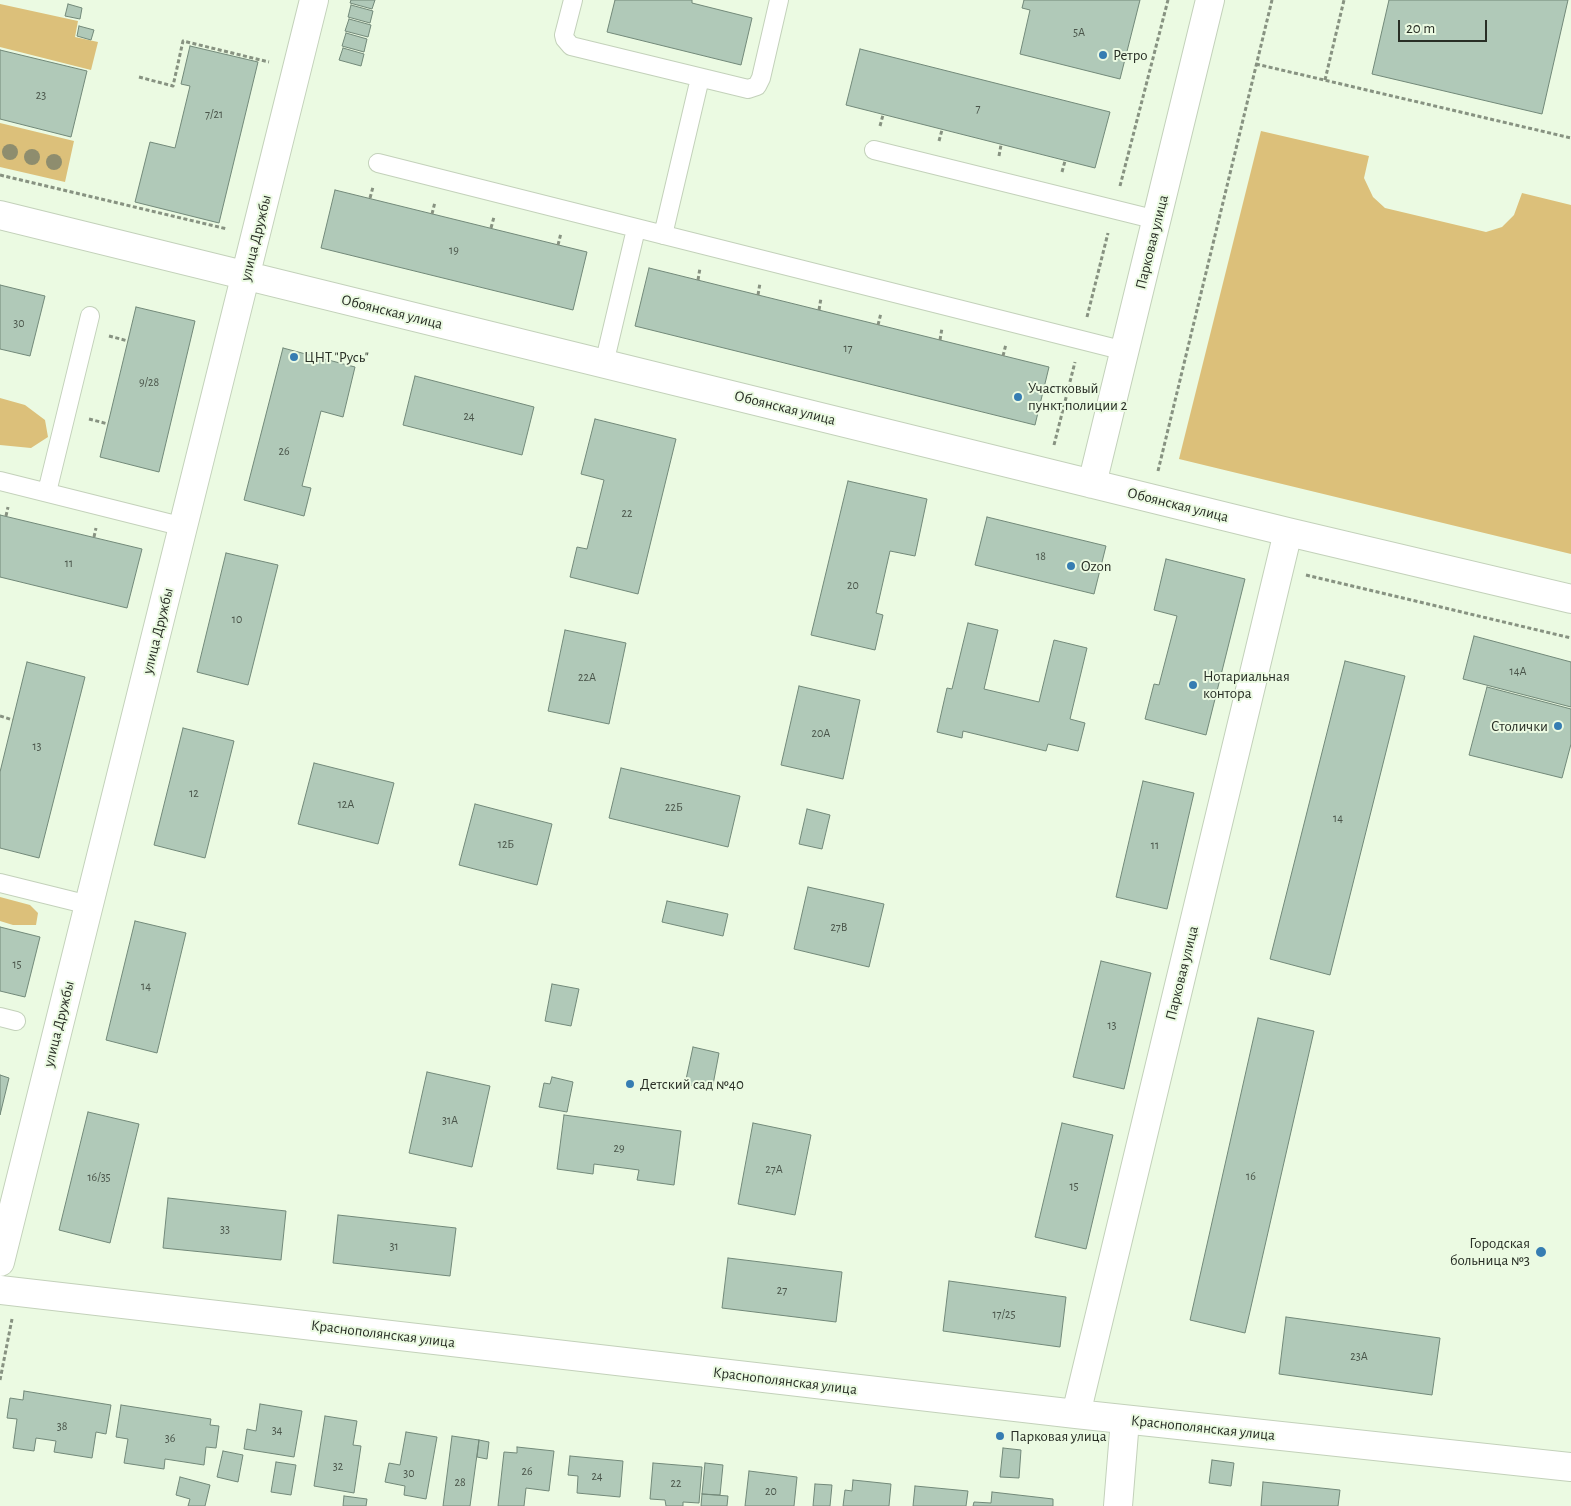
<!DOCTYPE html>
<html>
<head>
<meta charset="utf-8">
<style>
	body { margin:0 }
	#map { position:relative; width:1571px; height:1506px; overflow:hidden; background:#ebfae2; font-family:"Alegreya Sans",sans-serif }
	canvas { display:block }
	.scale { position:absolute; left:1398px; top:20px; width:89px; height:22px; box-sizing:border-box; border:2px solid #282e25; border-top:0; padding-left:6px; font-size:15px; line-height:18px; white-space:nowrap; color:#282e25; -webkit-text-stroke:4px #ebfae2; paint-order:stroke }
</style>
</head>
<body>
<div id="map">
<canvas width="1571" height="1506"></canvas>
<div class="scale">20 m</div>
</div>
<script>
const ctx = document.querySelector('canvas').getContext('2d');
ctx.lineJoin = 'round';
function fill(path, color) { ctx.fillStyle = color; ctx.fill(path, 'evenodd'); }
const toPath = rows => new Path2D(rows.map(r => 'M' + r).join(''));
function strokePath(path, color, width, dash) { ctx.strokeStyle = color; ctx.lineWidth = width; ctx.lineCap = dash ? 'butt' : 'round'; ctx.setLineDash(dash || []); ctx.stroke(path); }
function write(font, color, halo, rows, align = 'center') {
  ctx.font = font + ' "Alegreya Sans",sans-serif'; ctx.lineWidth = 4; ctx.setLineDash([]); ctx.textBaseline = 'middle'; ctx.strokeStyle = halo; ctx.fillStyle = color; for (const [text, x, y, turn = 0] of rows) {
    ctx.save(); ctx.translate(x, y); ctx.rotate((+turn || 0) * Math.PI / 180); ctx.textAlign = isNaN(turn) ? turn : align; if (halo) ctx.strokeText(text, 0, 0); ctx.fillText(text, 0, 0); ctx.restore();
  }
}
fill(toPath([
	[0,4,78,21,75,37,98,42,91,70,0,47],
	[0,123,74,141,65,182,0,167],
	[1261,131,1369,156,1364,178,1373,197,1385,208,1486,232,1502,227,1514,215,1522,193,1571,205,1571,554,1179,459],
	[0,398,25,405,45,420,48,437,31,448,0,445],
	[0,897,30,905,38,913,36,925,13,925,0,921]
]), '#dcc07a');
const building = toPath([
	[351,0,375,0,372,9,350,3,351,0],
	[615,0,692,0,692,3,752,18,741,65,607,32,615,0],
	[1024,0,1140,0,1120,79,1020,54,1030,10,1022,8,1024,0],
	[1389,0,1568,0,1542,114,1372,74,1389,0],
	[68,4,82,8,80,19,65,16,68,4],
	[351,5,373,11,370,23,348,17,351,5],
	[349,19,371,25,368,37,345,31,349,19],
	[79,26,94,30,91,40,77,36,79,26],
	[346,33,367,39,364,52,342,46,346,33],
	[190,46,258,62,219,223,135,202,150,142,175,148,190,86,181,84,190,46],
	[343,48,364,54,361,66,339,60,343,48],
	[860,49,1110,112,1095,168,846,105,860,49],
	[0,50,87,71,71,137,0,119,0,50],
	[335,190,587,252,573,310,321,248,335,190],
	[649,268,1049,367,1035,425,635,326,649,268],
	[0,285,45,296,30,356,0,349,0,285],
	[136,307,195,321,159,472,100,457,136,307],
	[283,348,355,367,343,417,321,411,302,486,311,488,304,516,244,500,283,348],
	[415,376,534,407,522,455,403,425,415,376],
	[595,419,676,439,638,594,570,577,577,547,587,549,604,480,581,474,595,419],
	[848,481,927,499,915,556,890,551,876,613,883,615,875,650,811,635,848,481],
	[0,515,142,549,127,608,0,577,0,515],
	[987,517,1106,546,1094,594,975,565,987,517],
	[226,553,278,565,248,685,197,672,226,553],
	[1166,559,1245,579,1206,735,1145,719,1154,684,1159,685,1177,616,1154,610,1166,559],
	[968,623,998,630,984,689,1039,702,1054,640,1087,648,1070,719,1085,723,1078,751,1048,744,1046,751,963,731,962,738,937,732,947,688,952,689,968,623],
	[565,630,626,643,609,724,548,711,565,630],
	[1474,636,1571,662,1571,707,1463,679,1474,636],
	[1345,661,1405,676,1330,975,1270,959,1345,661],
	[27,662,85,677,39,858,0,848,0,772,27,662],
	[799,686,860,700,843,779,781,765,799,686],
	[1487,687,1571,709,1571,744,1562,778,1469,755,1487,687],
	[183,728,234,741,205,858,154,845,183,728],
	[314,763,394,783,378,844,298,824,314,763],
	[621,768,740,796,728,847,609,818,621,768],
	[1143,781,1194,793,1167,909,1116,897,1143,781],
	[475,804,552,824,537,885,459,865,475,804],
	[807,809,830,815,822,849,799,844,807,809],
	[808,887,884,904,869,967,794,949,808,887],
	[667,901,728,914,723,936,662,922,667,901],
	[135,921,186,933,157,1053,106,1040,135,921],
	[0,927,40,937,25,997,0,991,0,927],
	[1101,961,1151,973,1124,1089,1073,1077,1101,961],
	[552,984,579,989,571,1026,545,1021,552,984],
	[1258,1018,1314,1031,1245,1333,1190,1320,1258,1018],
	[693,1047,719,1053,712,1090,685,1084,693,1047],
	[427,1072,490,1086,472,1167,409,1153,427,1072],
	[0,1075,9,1078,0,1115,0,1075],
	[552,1077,573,1082,567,1112,539,1107,544,1083,550,1084,552,1077],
	[88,1112,139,1124,110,1243,59,1230,88,1112],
	[564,1115,681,1131,674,1185,637,1180,639,1170,594,1164,593,1174,557,1169,564,1115],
	[753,1123,811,1135,795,1215,738,1204,753,1123],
	[1062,1123,1113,1135,1086,1249,1035,1237,1062,1123],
	[168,1198,286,1211,281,1260,163,1248,168,1198],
	[338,1215,456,1228,450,1276,333,1263,338,1215],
	[728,1258,842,1272,836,1322,722,1308,728,1258],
	[949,1281,1066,1297,1060,1347,943,1331,949,1281],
	[1286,1317,1440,1338,1432,1395,1279,1374,1286,1317],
	[24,1391,111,1405,106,1434,96,1432,92,1458,54,1452,56,1441,36,1438,34,1451,13,1448,17,1419,7,1418,10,1398,23,1400,24,1391],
	[260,1404,302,1411,294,1457,244,1449,247,1429,256,1431,260,1404],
	[121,1405,211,1419,210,1425,219,1426,216,1448,206,1447,204,1465,165,1459,164,1469,124,1463,128,1439,116,1437,121,1405],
	[325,1416,357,1421,353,1445,361,1446,354,1493,314,1486,325,1416],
	[406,1432,437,1437,426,1499,404,1495,405,1486,385,1482,389,1463,400,1465,406,1432],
	[452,1436,479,1440,470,1506,443,1506,452,1436],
	[479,1440,489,1442,487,1459,477,1457,479,1440],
	[517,1447,554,1451,549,1491,526,1488,524,1506,498,1506,504,1452,517,1453,517,1447],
	[1003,1448,1021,1450,1019,1478,1000,1477,1003,1448],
	[223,1451,243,1455,238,1482,217,1477,223,1451],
	[570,1456,623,1461,620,1497,577,1493,578,1476,568,1475,570,1456],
	[1212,1460,1234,1463,1231,1486,1209,1483,1212,1460],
	[276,1462,296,1465,291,1495,271,1492,276,1462],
	[653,1463,702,1467,699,1503,683,1502,683,1506,666,1506,665,1500,650,1499,653,1463],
	[705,1463,723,1465,720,1495,702,1494,705,1463],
	[749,1471,797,1477,794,1506,745,1506,749,1471],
	[180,1477,210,1485,205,1506,188,1506,190,1499,176,1495,180,1477],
	[853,1480,891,1484,889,1506,843,1506,845,1490,852,1491,853,1480],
	[1263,1482,1340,1490,1338,1506,1261,1506,1263,1482],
	[815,1484,832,1485,830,1506,813,1506,815,1484],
	[915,1486,968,1491,966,1506,913,1506,915,1486],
	[992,1492,1053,1499,1053,1506,973,1506,974,1502,991,1503,992,1492],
	[702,1494,728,1496,727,1506,701,1506,702,1494],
	[344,1496,367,1499,366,1506,343,1506,344,1496]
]);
fill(building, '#b0c9b8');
strokePath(building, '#728979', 1);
const service = toPath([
	[573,0,564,35,565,39,571,46,748,89,757,86,761,78,779,0],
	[874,150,1157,220],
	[378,163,1125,351],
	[663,235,700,78],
	[604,364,636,229],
	[0,481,184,527],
	[47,492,90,316],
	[0,883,89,905],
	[0,1017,16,1021]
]);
const minor = toPath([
	[1118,1506,1125,1420]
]);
const tertiary = toPath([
	[0,215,1288,532,1571,599],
	[1092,484,1210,0],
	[0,1262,314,0],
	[0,1290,1076,1414,1571,1467],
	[1076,1414,1288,532]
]);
strokePath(service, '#c3d1ba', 20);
strokePath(minor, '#c3d1ba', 30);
strokePath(tertiary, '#c3d1ba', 30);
strokePath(toPath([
	[1256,64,1571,138],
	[139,77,173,86,183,41,269,62],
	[1325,80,1344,0],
	[880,126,883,115],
	[939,141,942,130],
	[999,156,1001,145],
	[1062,172,1065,161],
	[0,175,227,229],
	[1120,186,1168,0],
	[370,198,373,187],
	[432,214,435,202],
	[491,228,494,217],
	[558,245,561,233],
	[698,280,700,268],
	[758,295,760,283],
	[819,310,821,298],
	[1087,317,1108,233],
	[878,325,881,313],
	[109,336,128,341],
	[940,340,942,328],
	[1003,356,1006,344],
	[89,419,108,424],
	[1054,445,1075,362],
	[1158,471,1272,0],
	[6,516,8,507],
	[94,537,96,528],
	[1306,575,1571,638],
	[0,716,13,720],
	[0,1380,12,1319]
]), '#879281', 3, [4, 2.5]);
strokePath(service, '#fff', 18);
strokePath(minor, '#fff', 28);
strokePath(tertiary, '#fff', 28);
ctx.fillStyle = '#8e8d6e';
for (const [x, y] of [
	[10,152],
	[32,157],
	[54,162]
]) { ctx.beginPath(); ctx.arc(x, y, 8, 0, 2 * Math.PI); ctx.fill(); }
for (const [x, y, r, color] of [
	[1103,55,5,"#367db2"],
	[294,357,5,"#367db2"],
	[1018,397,5,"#367db2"],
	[1071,566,5,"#367db2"],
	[1193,685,5,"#367db2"],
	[1558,726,5,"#367db2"],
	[630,1084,5,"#367db2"],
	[1541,1252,6,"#367db2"],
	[1000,1436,5,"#367db2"]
]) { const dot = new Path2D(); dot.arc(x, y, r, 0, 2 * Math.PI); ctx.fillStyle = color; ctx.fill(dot); strokePath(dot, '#ebfae2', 2); }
write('12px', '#4a554a', null, [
	["5А",1079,32],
	["23",41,95],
	["7",978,108],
	["7/21",214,114],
	["19",454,250],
	["30",19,323],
	["17",848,348],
	["9/28",149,382],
	["24",469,416],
	["26",284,451],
	["22",627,513],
	["18",1041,556],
	["11",69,563],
	["20",853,585],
	["10",237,619],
	["14А",1518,671],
	["22А",587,677],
	["20А",821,733],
	["13",37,746],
	["12",194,793],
	["12А",346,804],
	["22Б",674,807],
	["14",1338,818],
	["12Б",506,844],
	["11",1155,845],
	["27В",839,927],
	["15",17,964],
	["14",146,986],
	["13",1112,1025],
	["31А",450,1120],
	["29",619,1148],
	["27А",774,1169],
	["16",1251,1176],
	["16/35",99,1177],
	["15",1074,1186],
	["33",225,1229],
	["31",394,1246],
	["27",782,1290],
	["17/25",1004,1314],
	["23А",1359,1356],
	["38",62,1426],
	["34",277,1430],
	["36",170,1438],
	["32",338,1466],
	["26",527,1471],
	["30",409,1473],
	["24",597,1476],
	["28",460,1482],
	["22",676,1483],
	["20",771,1491]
]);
write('15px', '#282e25', '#ebfae2', [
	["Ретро",1113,55],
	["ЦНТ \"Русь\"",304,357],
	["Участковый",1028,388],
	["пункт полиции 2",1028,405],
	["Ozon",1081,566],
	["Нотариальная",1203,676],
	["контора",1203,693],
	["Столички",1548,726,"right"],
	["Детский сад №40",640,1084],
	["Городская",1530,1243,"right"],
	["больница №3",1530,1260,"right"],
	["Парковая улица",1010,1436]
], 'left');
write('15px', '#282e25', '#ebfae2', [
	["улица Дружбы",256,238,-76],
	["Парковая улица",1152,242,-76],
	["Обоянская улица",392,312,14],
	["Обоянская улица",785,408,14],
	["Обоянская улица",1178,505,14],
	["улица Дружбы",158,631,-76],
	["Парковая улица",1182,973,-76],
	["улица Дружбы",59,1024,-76],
	["Краснополянская улица",383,1334,7],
	["Краснополянская улица",785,1381,7],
	["Краснополянская улица",1203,1428,6]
]);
</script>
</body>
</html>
